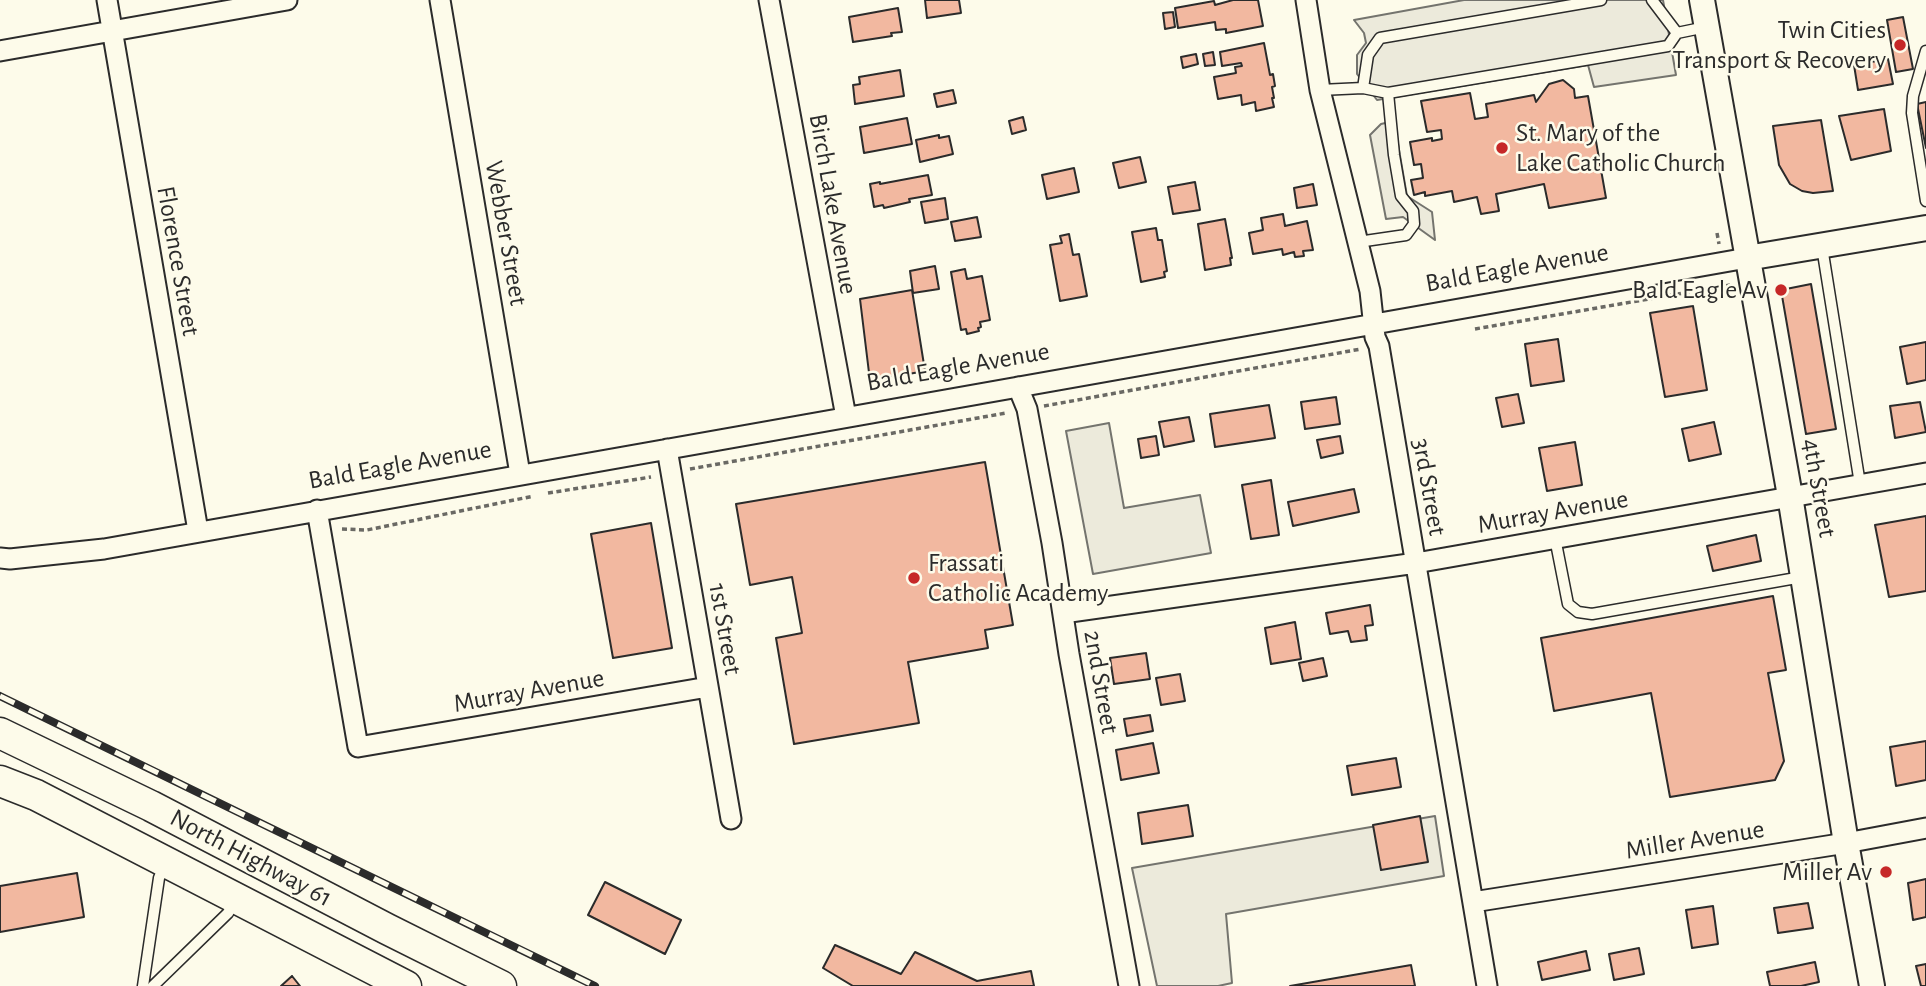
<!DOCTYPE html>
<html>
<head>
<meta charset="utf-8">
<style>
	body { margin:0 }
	canvas { display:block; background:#fdfbea }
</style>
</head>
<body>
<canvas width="1926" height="986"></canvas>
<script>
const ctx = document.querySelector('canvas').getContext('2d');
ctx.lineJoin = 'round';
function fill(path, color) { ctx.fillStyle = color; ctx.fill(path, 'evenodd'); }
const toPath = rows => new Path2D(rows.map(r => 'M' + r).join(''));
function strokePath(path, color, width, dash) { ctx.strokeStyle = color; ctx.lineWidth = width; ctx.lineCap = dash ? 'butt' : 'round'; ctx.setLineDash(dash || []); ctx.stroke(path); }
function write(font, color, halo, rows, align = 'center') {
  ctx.font = font + ' "Alegreya Sans",sans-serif'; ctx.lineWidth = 5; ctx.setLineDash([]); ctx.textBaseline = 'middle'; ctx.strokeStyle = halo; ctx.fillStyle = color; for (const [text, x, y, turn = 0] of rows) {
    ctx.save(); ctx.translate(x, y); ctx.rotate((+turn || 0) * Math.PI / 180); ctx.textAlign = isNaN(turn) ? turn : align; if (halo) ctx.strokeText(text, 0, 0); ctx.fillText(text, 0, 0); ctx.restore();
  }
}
const parking = toPath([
	[1464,0,1663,0,1676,75,1594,87,1588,65,1377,100,1357,74,1357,55,1366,43,1364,33,1354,20,1464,0],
	[1394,121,1407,196,1432,212,1435,240,1403,217,1386,219,1370,135,1381,124,1394,121],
	[1109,423,1124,508,1200,495,1211,553,1093,574,1066,431,1109,423],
	[1435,816,1444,876,1226,914,1232,983,1218,986,1157,986,1132,868,1435,816]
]);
fill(parking, '#eceadb');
strokePath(parking, '#74746e', 2);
const building = toPath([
	[925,0,959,0,961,13,927,18,925,0],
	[1233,0,1258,0,1263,26,1226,33,1226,29,1216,30,1215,22,1178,28,1175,8,1214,1,1215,5,1233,0],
	[898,8,902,32,891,33,892,36,853,42,849,17,898,8],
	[1173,12,1175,27,1165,29,1163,13,1173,12],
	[1903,17,1913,69,1896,72,1887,20,1903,17],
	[1264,43,1270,75,1273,74,1275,86,1272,87,1274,98,1272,98,1274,107,1256,111,1255,102,1242,105,1241,95,1218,99,1214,77,1236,73,1235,67,1242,66,1241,63,1222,66,1220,52,1264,43],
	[1213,52,1215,65,1205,66,1203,54,1213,52],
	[1196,54,1198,64,1183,68,1181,57,1196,54],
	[1888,59,1893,84,1858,90,1854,65,1888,59],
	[900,70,904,96,855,104,853,85,860,84,859,77,900,70],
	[1563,80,1574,89,1575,98,1588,96,1606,198,1549,208,1544,184,1496,194,1499,211,1481,214,1477,197,1454,202,1452,191,1425,196,1425,192,1414,195,1411,180,1423,178,1421,164,1414,165,1410,142,1432,138,1432,141,1442,139,1441,130,1427,132,1421,101,1470,93,1475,119,1488,117,1486,104,1534,95,1536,102,1549,84,1563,80],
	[953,90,956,103,937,107,934,94,953,90],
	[1926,102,1926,148,1917,104,1926,102],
	[1884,109,1891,151,1851,160,1839,116,1884,109],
	[1023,117,1026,130,1012,134,1009,121,1023,117],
	[907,118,912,144,864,153,860,127,907,118],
	[1821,120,1833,191,1813,193,1802,191,1790,184,1779,165,1773,126,1821,120],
	[939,135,939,138,949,136,953,154,920,162,916,140,939,135],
	[1140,157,1146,182,1119,188,1113,163,1140,157],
	[1074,168,1079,192,1047,199,1042,175,1074,168],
	[928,175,932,195,909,199,910,202,884,208,883,205,874,207,870,184,880,182,880,184,928,175],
	[1195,182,1200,210,1173,214,1168,187,1195,182],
	[1313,184,1317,205,1297,208,1294,188,1313,184],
	[945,198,948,219,925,223,921,202,945,198],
	[1283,214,1285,226,1307,221,1313,250,1303,251,1304,256,1295,257,1294,252,1283,255,1282,249,1253,254,1249,233,1263,230,1261,218,1283,214],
	[977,217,981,237,955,241,951,222,977,217],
	[1225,219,1232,258,1230,258,1231,265,1205,270,1198,224,1225,219],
	[1156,228,1158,240,1162,240,1167,271,1164,272,1165,277,1141,282,1132,232,1156,228],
	[1069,234,1073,255,1079,254,1087,296,1060,301,1050,245,1062,243,1060,236,1069,234],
	[935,266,939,289,913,293,910,271,935,266],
	[965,269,967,279,982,276,990,320,980,322,981,327,978,328,979,331,967,334,966,329,961,330,951,272,965,269],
	[1811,284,1836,429,1806,434,1781,290,1811,284],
	[912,290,925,371,870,381,860,299,912,290],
	[1693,306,1707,390,1665,397,1650,313,1693,306],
	[1558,339,1564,381,1531,386,1525,344,1558,339],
	[1926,342,1926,380,1907,384,1900,347,1926,342],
	[1518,394,1524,423,1502,427,1496,398,1518,394],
	[1336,397,1340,424,1305,429,1301,402,1336,397],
	[1920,402,1926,432,1895,438,1890,406,1920,402],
	[1269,405,1275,438,1215,447,1210,414,1269,405],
	[1189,417,1194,441,1164,447,1159,422,1189,417],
	[1714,422,1721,454,1689,461,1682,429,1714,422],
	[1156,436,1159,455,1141,458,1138,439,1156,436],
	[1340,436,1343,453,1321,458,1317,440,1340,436],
	[1575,442,1582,485,1547,491,1539,448,1575,442],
	[985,462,1013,625,985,630,988,648,908,662,919,723,794,744,776,638,802,633,792,577,750,585,736,504,985,462],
	[1271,480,1279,535,1251,539,1242,485,1271,480],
	[1354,489,1359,512,1293,526,1288,502,1354,489],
	[1926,516,1926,591,1889,597,1875,525,1926,516],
	[651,523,672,648,613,658,591,534,651,523],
	[1756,535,1761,561,1713,571,1707,546,1756,535],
	[1773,596,1786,670,1768,673,1784,761,1775,780,1670,797,1651,693,1554,711,1541,638,1773,596],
	[1370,605,1373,625,1365,626,1367,640,1351,642,1348,631,1330,634,1326,613,1370,605],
	[1295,622,1301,659,1271,664,1265,628,1295,622],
	[1146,653,1150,679,1114,684,1110,658,1146,653],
	[1323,658,1327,676,1303,681,1299,663,1323,658],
	[1180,674,1185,701,1161,705,1156,678,1180,674],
	[1150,715,1153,731,1127,736,1124,719,1150,715],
	[1926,741,1926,780,1896,786,1890,747,1926,741],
	[1153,743,1159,773,1121,780,1116,750,1153,743],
	[1396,758,1401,787,1352,795,1347,766,1396,758],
	[1188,805,1193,836,1142,844,1138,813,1188,805],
	[1420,816,1428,862,1381,870,1373,825,1420,816],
	[77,873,84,917,0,932,0,886,77,873],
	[1926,879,1926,917,1913,920,1908,883,1926,879],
	[605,882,681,920,665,954,588,915,605,882],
	[1808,903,1813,928,1778,933,1774,908,1808,903],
	[1713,906,1718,944,1692,948,1686,910,1713,906],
	[835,945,901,974,915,952,977,981,1031,971,1034,986,853,986,823,968,835,945],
	[1639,948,1644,974,1614,980,1609,954,1639,948],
	[1586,951,1590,970,1542,980,1538,962,1586,951],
	[1815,962,1819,982,1801,986,1770,986,1767,972,1815,962],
	[1926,964,1926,986,1921,986,1916,966,1926,964],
	[1411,965,1415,986,1290,986,1411,965],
	[292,976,300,986,281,986,292,976]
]);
fill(building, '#f2b8a0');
strokePath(building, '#2b2b2b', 2);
const service = toPath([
	[1652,0,1677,33],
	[1926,51,1913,96,1912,113,1926,201],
	[1363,88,1368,55,1380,38,1601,0],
	[1320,90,1363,88,1388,93,1668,46,1677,33,1706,27],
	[1358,242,1406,235,1414,224,1413,211,1401,196,1394,155,1388,93],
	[1822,247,1860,484],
	[1555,538,1568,604,1578,612,1592,614,1802,577],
	[143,986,159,878,164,866],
	[153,986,228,913,234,902]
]);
const minor = toPath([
	[107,0,198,531],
	[440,0,520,474],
	[769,0,846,417],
	[1306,0,1320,90,1370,291,1375,337,1379,346,1487,986],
	[0,51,287,0],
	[1018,387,1027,409,1052,543,1069,654,1129,986],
	[667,449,731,819],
	[317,510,358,747,708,687],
	[0,558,10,559,104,549,1747,258],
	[1063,613,1416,563,1926,473],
	[1473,902,1846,843,1926,828]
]);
const tertiary = toPath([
	[1702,0,1790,496,1846,843,1872,986],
	[1747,258,1926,228]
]);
const primary = toPath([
	[0,733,151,806,387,929,501,986],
	[0,781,36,795,406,986]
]);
strokePath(service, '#2b2b2b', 13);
strokePath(minor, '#2b2b2b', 23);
strokePath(tertiary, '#2b2b2b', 28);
strokePath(primary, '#2b2b2b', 33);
strokePath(toPath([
	[1717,233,1719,244],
	[1475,329,1730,285],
	[1044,406,1361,349],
	[690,469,1006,413],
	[548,493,651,477],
	[342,529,367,530,534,496]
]), '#6a6964', 3.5, [5, 3.5]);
strokePath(service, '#fdfbea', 10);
strokePath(minor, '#fdfbea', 19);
strokePath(tertiary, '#fdfbea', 24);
strokePath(primary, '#fdfbea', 30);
const rail = toPath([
	[0,696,595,986]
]);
strokePath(rail, '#2b2b2b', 8);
strokePath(rail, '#fdfbea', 5, [16]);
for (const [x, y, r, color] of [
	[1900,45,7,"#c62828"],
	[1502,148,7,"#c62828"],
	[1781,290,7,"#c62828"],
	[914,578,7,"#c62828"],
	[1886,872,7,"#c62828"]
]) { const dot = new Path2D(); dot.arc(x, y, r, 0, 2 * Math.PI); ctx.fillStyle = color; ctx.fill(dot); strokePath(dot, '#fdfbea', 2.5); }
write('26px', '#2b2b2b', '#fdfbea', [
	["Twin Cities",1886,30],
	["Transport & Recovery",1886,60],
	["St. Mary of the",1516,133,"left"],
	["Lake Catholic Church",1516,163,"left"],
	["Bald Eagle Av",1767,290],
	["Frassati",928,563,"left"],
	["Catholic Academy",928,593,"left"],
	["Miller Av",1872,872]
], 'right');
write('26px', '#2b2b2b', '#fdfbea', [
	["Birch Lake Avenue",833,204,80],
	["Webber Street",506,233,80],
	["Florence Street",178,261,80],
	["Bald Eagle Avenue",1517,268,-10],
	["Bald Eagle Avenue",958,367,-10],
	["Bald Eagle Avenue",400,465,-10],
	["3rd Street",1429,487,80],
	["4th Street",1819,488,80],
	["Murray Avenue",1553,512,-10],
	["1st Street",725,629,80],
	["2nd Street",1101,682,80],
	["Murray Avenue",529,691,-10],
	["Miller Avenue",1695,840,-9],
	["North Highway 61",251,858,28]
]);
</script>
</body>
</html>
